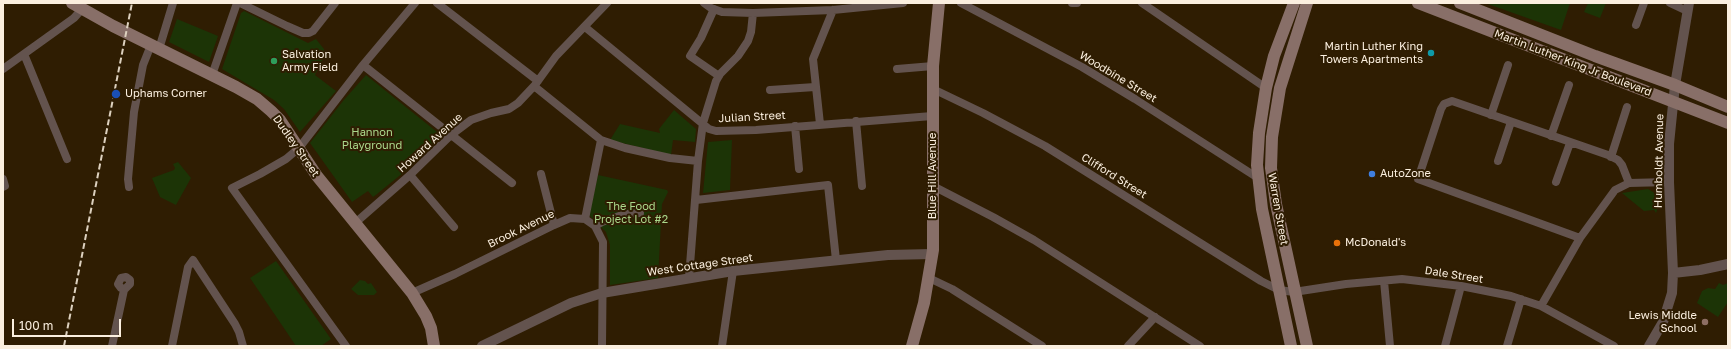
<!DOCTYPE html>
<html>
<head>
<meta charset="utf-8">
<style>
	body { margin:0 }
	#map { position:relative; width:1731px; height:349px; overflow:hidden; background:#2f1d02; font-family:"Golos Text",sans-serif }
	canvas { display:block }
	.frame { position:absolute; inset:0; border:4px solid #fbefdf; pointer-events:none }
	.scale { position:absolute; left:12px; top:319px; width:109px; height:18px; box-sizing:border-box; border:2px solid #fbefdf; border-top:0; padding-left:5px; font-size:12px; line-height:14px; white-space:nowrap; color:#fbefdf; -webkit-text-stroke:3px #2f1d02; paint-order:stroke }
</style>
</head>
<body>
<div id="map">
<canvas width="1731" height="349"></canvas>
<div class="frame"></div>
<div class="scale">100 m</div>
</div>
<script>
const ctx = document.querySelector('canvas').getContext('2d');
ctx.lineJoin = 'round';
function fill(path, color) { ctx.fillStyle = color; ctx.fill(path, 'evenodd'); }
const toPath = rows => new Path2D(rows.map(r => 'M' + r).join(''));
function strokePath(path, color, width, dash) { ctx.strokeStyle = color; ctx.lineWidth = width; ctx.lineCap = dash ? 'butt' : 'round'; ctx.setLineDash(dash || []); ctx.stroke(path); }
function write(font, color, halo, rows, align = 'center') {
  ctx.font = font + ' "Golos Text",sans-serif'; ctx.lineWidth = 4; ctx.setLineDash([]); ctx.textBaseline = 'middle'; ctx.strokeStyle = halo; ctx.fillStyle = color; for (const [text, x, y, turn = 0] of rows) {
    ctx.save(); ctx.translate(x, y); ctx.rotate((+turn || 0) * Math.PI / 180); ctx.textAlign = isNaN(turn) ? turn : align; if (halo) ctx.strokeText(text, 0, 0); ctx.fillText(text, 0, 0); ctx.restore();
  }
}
fill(toPath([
	[1485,3,1570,3,1561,30],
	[1588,3,1606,3,1600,18,1584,12],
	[244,11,308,43,316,39,324,49,324,57,315,75,336,91,300,132,284,109,274,100,222,69,241,13],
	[177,19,218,36,209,62,169,42],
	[366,75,442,136,409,168,377,194,373,197,368,191,352,202,310,143,343,101],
	[674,110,696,129,695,142,673,140,671,155,610,140,620,124,660,133,659,129],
	[732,140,730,190,703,193,708,142],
	[178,162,191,178,176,205,160,197,152,178,174,170,175,168,173,164],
	[598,175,667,190,668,192,662,204,658,278,610,285,610,245,606,232,589,215],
	[1648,189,1653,192,1657,197,1659,206,1656,213,1654,210,1644,211,1622,193],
	[276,261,331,339,321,346,296,346,250,278],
	[360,280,365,281,368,284,371,283,377,292,374,295,358,295,351,289],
	[1719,283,1723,285,1728,283,1728,302,1718,317,1697,303,1702,291,1708,288,1715,289]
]), '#1c3406');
strokePath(toPath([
	[240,3,287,26,303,33,309,33,313,31,335,3],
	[437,3,538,81],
	[704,3,711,8,722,12,753,13,833,10,903,3],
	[961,3,1082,67,1135,99,1258,178],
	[1072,3,1077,3],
	[1142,3,1266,88],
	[1670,3,1687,11],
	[714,9,701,38,690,56,719,76],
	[1636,25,1644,3],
	[585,27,709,129,716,131,756,130,932,116],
	[159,49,173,3],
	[24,54,67,159],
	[363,65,512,183],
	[3,69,74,18,82,9],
	[897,69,933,66],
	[212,75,237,3],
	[534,86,601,140,625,148,670,158,698,161],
	[933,89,983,113,1045,146,1261,281,1279,290,1294,292,1346,284,1402,279,1461,286,1511,296,1541,306,1614,346],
	[770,90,815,87],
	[1491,115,1508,65],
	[856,121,862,186],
	[820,124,813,59,833,10],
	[795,126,799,169],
	[1551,136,1569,85],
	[1611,157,1627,107],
	[1498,161,1511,122],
	[541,174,554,225],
	[410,175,454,227],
	[3,179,5,186,3,187],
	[1556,182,1570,143],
	[933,186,993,217,1034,240,1200,346],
	[129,187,128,179,134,112,143,65,151,45],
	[696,200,828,185,836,260],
	[585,219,601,140],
	[354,224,410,175,451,135,471,120,491,113,509,109,518,103,535,85,556,56,607,3],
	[595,226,602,222,625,214,640,213],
	[1580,238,1418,179,1441,109,1444,104,1452,101,1608,155,1618,160,1622,165,1629,183],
	[689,278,698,161,703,123,716,81,720,74,738,56,748,41,751,32,753,13],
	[929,278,952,289,1042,346],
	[1384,281,1390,346],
	[412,293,455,274,554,225,570,218,585,219,595,226,603,242,602,346],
	[1541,306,1580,238,1615,190,1629,183,1669,182],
	[112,346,124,290,130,284,130,280,126,277,121,278,118,284,121,288,124,290],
	[172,346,188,267,193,260,235,324,239,332,243,346],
	[346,346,232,188,260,174,286,159,299,148,363,65,415,3],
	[722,346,733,271],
	[1128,346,1155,317],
	[1445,346,1461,286],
	[1507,346,1521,299]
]), '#63534e', 8);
strokePath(toPath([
	[1673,273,1700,270,1728,264],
	[482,346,571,303,602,293,733,271,888,255,932,254],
	[1649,346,1663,322,1672,293,1673,273,1669,182,1669,144,1675,85,1689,3]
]), '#63534e', 10);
strokePath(toPath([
	[72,3,113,26,236,87,257,99,271,111,280,120,317,176,412,293,426,316,431,328,434,346],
	[1418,3,1728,123],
	[1460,3,1595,56,1675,85,1728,107],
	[912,346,924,303,933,250,933,66,939,3],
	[1291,346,1262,209,1257,165,1259,133,1266,88,1274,56,1294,3],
	[1307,346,1276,204,1271,168,1272,137,1280,88,1307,3]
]), '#886f68', 12);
strokePath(toPath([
	[64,346,132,3]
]), '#ddd1bf', 2, [6, 3]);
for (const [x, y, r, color] of [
	[1431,53,4,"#0f9aa8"],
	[274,61,4,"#2e9e5b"],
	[116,94,5,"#1a4fb4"],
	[1372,174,4,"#3f7fe0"],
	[1337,243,4,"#e8710a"],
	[1705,322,4,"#8d6e63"]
]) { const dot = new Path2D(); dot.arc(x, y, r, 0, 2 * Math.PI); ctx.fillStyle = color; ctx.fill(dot); strokePath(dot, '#2f1d02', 1.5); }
write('11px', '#fbefdf', '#2f1d02', [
	["Martin Luther King",1423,47,"right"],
	["Towers Apartments",1423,60,"right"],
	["Salvation",282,55],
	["Army Field",282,68],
	["Uphams Corner",125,94],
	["AutoZone",1380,174],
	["McDonald's",1345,243],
	["Lewis Middle",1697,316,"right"],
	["School",1697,329,"right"]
], 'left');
write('11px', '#fbefdf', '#2f1d02', [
	["Martin Luther King Jr Boulevard",1573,63,21],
	["Woodbine Street",1118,77,31],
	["Julian Street",752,117,-3],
	["Howard Avenue",430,143,-42],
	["Dudley Street",296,146,55],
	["Humboldt Avenue",1659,161,-89],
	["Blue Hill Avenue",933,176,-90],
	["Clifford Street",1114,176,32],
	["Warren Street",1278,209,80],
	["Brook Avenue",521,229,-26],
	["West Cottage Street",700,265,-8],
	["Dale Street",1454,275,9]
]);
write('11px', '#aad78b', '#2f1d02', [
	["Hannon",372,133],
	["Playground",372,146],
	["The Food",631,207],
	["Project Lot #2",631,220]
]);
</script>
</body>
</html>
